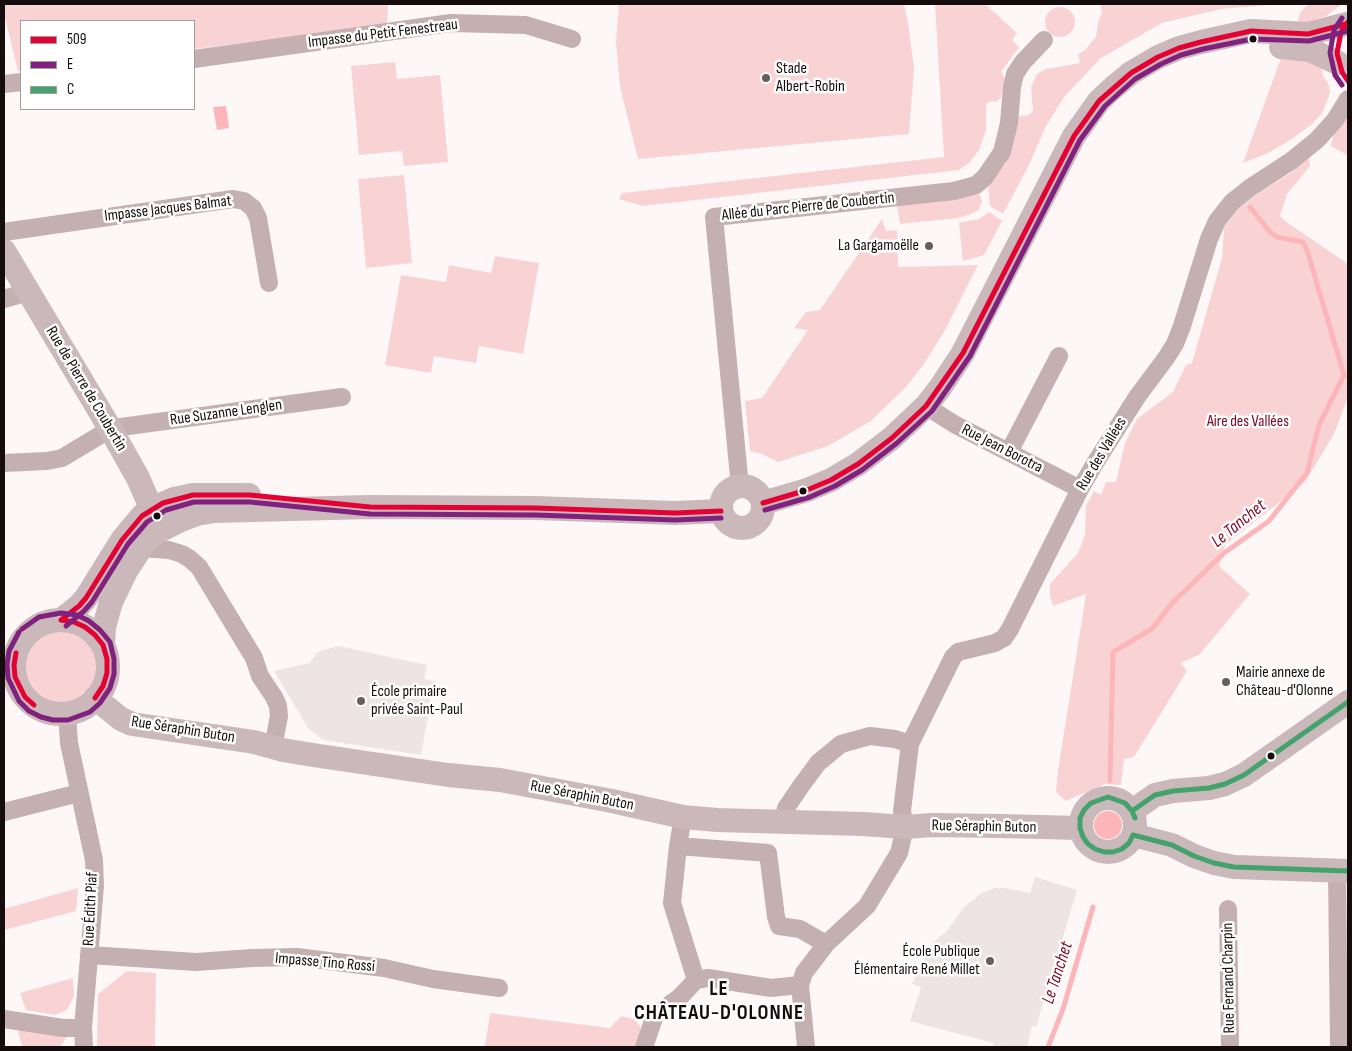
<!DOCTYPE html>
<html>
<head>
<meta charset="utf-8">
<style>
	body { margin:0 }
	#map { position:relative; width:1352px; height:1051px; overflow:hidden; background:#fdf7f7; font-family:"Sofia Sans Condensed",sans-serif }
	canvas { display:block }
	.frame { position:absolute; inset:0; border:5px solid #140c0d; pointer-events:none }
	.legend { position:absolute; left:20px; top:20px; width:175px; height:90px; box-sizing:border-box; background:#fff; border:1px solid #a19e9e; margin:0; padding:6px 9px; list-style:none; font-size:15px; color:#140c0d }
	.legend li { display:flex; align-items:center; gap:10px; height:25px }
	.legend b { width:25px; border:1px solid #a19e9e }
</style>
</head>
<body>
<div id="map">
<canvas width="1352" height="1051"></canvas>
<div class="frame"></div>
<ul class="legend">
<li><b style="height:6px;background:#e40134"></b>509</li>
<li><b style="height:6px;background:#80217e"></b>E</li>
<li><b style="height:6px;background:#44a36d"></b>C</li>
</ul>
</div>
<script>
const ctx = document.querySelector('canvas').getContext('2d');
ctx.lineJoin = 'round';
function fill(path, color) { ctx.fillStyle = color; ctx.fill(path, 'evenodd'); }
const toPath = rows => new Path2D(rows.map(r => 'M' + r).join(''));
function strokePath(path, color, width, dash) { ctx.strokeStyle = color; ctx.lineWidth = width; ctx.lineCap = dash ? 'butt' : 'round'; ctx.setLineDash(dash || []); ctx.stroke(path); }
function write(font, color, halo, rows, align = 'center') {
  ctx.font = font + ' "Sofia Sans Condensed",sans-serif'; ctx.lineWidth = 5; ctx.setLineDash([]); ctx.textBaseline = 'middle'; ctx.strokeStyle = halo; ctx.fillStyle = color; for (const [text, x, y, turn = 0] of rows) {
    ctx.save(); ctx.translate(x, y); ctx.rotate((+turn || 0) * Math.PI / 180); ctx.textAlign = isNaN(turn) ? turn : align; if (halo) ctx.strokeText(text, 0, 0); ctx.fillText(text, 0, 0); ctx.restore();
  }
}
fill(toPath([
	[338,646,427,665,424,679,434,681,421,755,323,740,308,728,274,671,309,663,318,652],
	[1035,877,1077,890,1036,1027,1032,1026,1027,1047,1006,1047,998,1045,997,1047,994,1047,993,1043,910,1021,921,987,912,984,933,942,946,932,964,907,983,892,995,888,1005,888,1030,893]
]), '#eee4e4');
fill(toPath([
	[4,4,388,4,387,25,194,49,194,21,21,21,21,71,18,71,4,14],
	[619,4,904,4,908,23,914,68,909,134,638,159,620,87,616,42],
	[935,4,985,4,1017,33,1012,40,1019,47,1001,72,1005,79,1001,98,996,102,990,101,986,105,986,130,979,150,969,163,959,170,643,206,619,199,622,193,944,157],
	[1100,4,1281,4,1221,9,1162,23,1101,58,1064,97,1046,126,1029,165,1003,214,990,206,988,184,1005,165,1013,145,1017,116,1029,115,1033,111,1031,87,1037,74,1046,69,1080,63,1078,54,1085,50,1096,37,1098,23,1102,12],
	[1311,4,1342,4,1326,16,1309,22,1297,23,1300,13,1305,7],
	'1045 22a15 15 0 1 1 30 0a15 15 0 1 1-30 0Z',
	[1286,55,1321,65,1323,76,1329,85,1330,93,1323,112,1312,124,1292,139,1268,153,1243,163,1281,58],
	[395,62,397,79,440,75,448,162,404,166,402,151,359,155,351,66],
	[1348,113,1348,154,1347,155,1331,146,1334,132],
	[1309,158,1310,166,1287,194,1280,216,1285,221,1348,264,1348,397,1334,434,1305,482,1225,545,1219,566,1250,594,1200,654,1181,663,1187,671,1134,757,1124,759,1121,785,1105,784,1066,801,1056,792,1058,771,1086,594,1053,606,1050,596,1050,584,1078,553,1085,535,1086,506,1094,491,1101,495,1106,482,1116,482,1125,443,1137,419,1173,392,1186,365,1192,363,1222,258,1224,228,1238,209,1260,192,1289,174],
	[404,175,412,263,366,268,358,179],
	[979,193,982,201,979,210,971,214,958,218,900,224,897,205],
	[989,212,1002,221,984,255,963,261,959,223,979,219],
	[882,219,886,231,897,230,898,267,978,265,945,330,924,364,906,387,871,421,828,446,778,462,762,454,750,451,745,401,762,398,808,330,794,328,806,312,820,310],
	[495,256,539,263,523,354,479,346,476,363,434,356,431,373,385,365,401,275,446,282,449,265,491,273],
	'23 666a38 38 0 1 1 76 0a38 38 0 1 1-76 0Z',
	[78,888,76,911,4,930,4,909],
	[127,971,156,973,155,1047,97,1047,98,994],
	[73,978,74,996,67,1010,55,1015,26,1010,20,993],
	[490,1013,610,1028,621,1016,634,1019,640,1026,640,1036,635,1047,485,1047],
	[17,1027,67,1037,60,1047,22,1047]
]), '#f9d3d4');
fill(toPath([
	[226,106,229,128,217,130,213,107],
	'1094 825a14 14 0 1 1 28 0a14 14 0 1 1-28 0Z'
]), '#fcb6b9');
strokePath(toPath([
	[1110,781,1113,652,1152,629,1173,602,1224,553,1269,521,1307,473,1319,425,1344,375,1307,250,1303,242,1277,237,1270,232,1250,207],
	[1048,1047,1063,1009,1093,907]
]), '#fcb6b9', 5);
strokePath(toPath([
	[194,59,451,23,526,25,572,39],
	[4,84,21,82],
	[4,232,233,199,244,201,253,208,258,218,269,283],
	[4,299,28,292],
	[926,406,954,424,1080,489],
	[1009,452,1059,356],
	[4,463,47,461,62,458,102,434,121,427,342,397],
	[740,487,714,217,954,191,976,185,985,177,1002,152,1009,123,1012,87,1015,74,1023,62,1044,40],
	[141,548,169,550,182,554,190,559,199,567,254,658,260,676,274,697,278,706,279,716,273,747],
	[67,713,69,743,94,860,95,886,83,1028,84,1047],
	[4,812,79,793],
	[683,817,678,846,672,903,696,980],
	[783,821,786,808,801,786,818,763,841,744,870,736,895,739,910,744],
	[678,846,768,853,776,917,779,926,800,929,826,944],
	[1337,871,1339,1047],
	[1228,909,1230,1047],
	[89,955,196,962,252,958,297,957,384,968,433,979,499,988],
	[4,1019,63,1028,83,1028],
	[644,1047,655,1015,680,997,696,980,708,978,771,988,800,985],
	[806,1047,800,985,804,973,826,944,867,906,899,853,905,827,902,811,910,744,953,657,958,652,995,643,1004,638,1010,629,1080,489,1097,460,1137,397,1166,358,1175,344,1182,326,1209,239,1217,221,1232,202,1251,187,1291,161,1317,140,1335,120,1348,99]
]), '#c4b0b0', 18);
strokePath(toPath([
	[1281,47,1310,50,1338,63],
	[4,251,111,430,138,478,158,524],
	'721 507a21 21 0 1 1 42 0a21 21 0 1 1-42 0Z',
	[763,503,807,490,831,480,858,464,892,438,926,406,940,388,963,353,1074,136,1099,101,1114,87,1131,73,1158,57,1179,48,1201,42,1251,31,1308,34,1346,24],
	[61,620,79,606,86,598,122,540,142,516,151,509,174,499,193,495,249,495],
	'14 667a47 47 0 1 1 94 0a47 47 0 1 1-94 0Z',
	[103,645,104,627,111,602,126,571,141,548,148,539,161,530,181,520,197,514,214,511,370,507,536,508,675,513,721,511],
	[95,698,121,719,132,724,254,742,283,750,313,755,448,775,500,780,612,801,683,817,717,820,863,824,905,827,932,825,1000,826,1080,828],
	'1081 825a27 27 0 1 1 54 0a27 27 0 1 1-54 0Z',
	[1132,811,1155,795,1173,791,1209,788,1225,784,1244,775,1348,702],
	[1133,835,1172,845,1194,856,1214,863,1234,867,1348,871]
]), '#cbb8ba', 24);
strokePath(toPath([
	[1348,22,1341,32,1337,53,1342,72,1348,81],
	[763,503,807,490,831,480,858,464,892,438,926,406,963,353,1074,136,1099,101,1131,73,1158,57,1179,48,1201,42,1251,31,1308,34,1346,24],
	[61,620,79,606,86,598,122,540,142,516,163,503,193,495,250,495,370,507,536,508,675,513,721,511],
	[61,620,74,622,85,627,95,635,103,645,107,659,107,673,103,686,95,698],
	[16,653,14,665,15,677,25,697,34,705]
]), '#e40134', 5);
strokePath(toPath([
	[1342,85,1335,75,1330,53,1334,30,1342,18],
	[765,510,810,497,835,486,862,470,897,443,932,411,970,356,1080,140,1105,106,1135,79,1161,64,1181,55,1203,49,1252,39,1309,41,1348,31],
	[66,626,84,611,92,602,128,544,147,522,166,510,194,502,250,502,370,514,536,515,675,520,721,518],
	[19,632,9,651,7,664,8,678,19,701,29,711,41,717,53,720,68,720,90,712,100,703,110,688,114,674,114,659,110,642,100,630,89,621,77,615,61,613,39,617,22,629]
]), '#80217e', 5);
strokePath(toPath([
	[1132,811,1155,795,1173,791,1209,788,1225,784,1244,775,1348,702],
	[1133,835,1129,843,1122,849,1113,852,1104,852,1095,849,1088,844,1083,837,1080,828,1080,818,1084,810,1091,803,1108,797,1125,803,1132,811,1135,818],
	[1133,835,1172,845,1194,856,1214,863,1234,867,1348,871]
]), '#44a36d', 5);
for (const [x, y, r, color] of [
	[1253,39,4.5,"#140c0d"],
	[766,78,5,"#665e5f"],
	[929,246,5,"#665e5f"],
	[803,491,4.5,"#140c0d"],
	[157,516,4.5,"#140c0d"],
	[1226,682,5,"#665e5f"],
	[361,701,5,"#665e5f"],
	[1271,756,4.5,"#140c0d"],
	[990,961,5,"#665e5f"]
]) { const dot = new Path2D(); dot.arc(x, y, r, 0, 2 * Math.PI); ctx.fillStyle = color; ctx.fill(dot); strokePath(dot, '#fff', 2); }
write('16px', '#140c0d', '#fff', [
	["Impasse du Petit Fenestreau",383,34,-7],
	["Allée du Parc Pierre de Coubertin",808,207,-6],
	["Impasse Jacques Balmat",168,209,-7],
	["Rue de Pierre de Coubertin",86,389,59],
	["Rue Suzanne Lenglen",226,413,-8],
	["Rue Jean Borotra",1002,449,27],
	["Rue des Vallées",1102,454,-59],
	["Rue Séraphin Buton",183,730,9],
	["Rue Séraphin Buton",582,796,11],
	["Rue Séraphin Buton",984,827,1],
	["Rue Édith Piaf",91,909,-87],
	["Impasse Tino Rossi",325,963,5],
	["Rue Fernand Charpin",1229,978,-91]
]);
write('16px', '#140c0d', '#fff', [
	["Stade",776,69],
	["Albert-Robin",776,87],
	["La Gargamoëlle",919,246,"right"],
	["Mairie annexe de",1236,673],
	["Château-d'Olonne",1236,691],
	["École primaire",371,692],
	["privée Saint-Paul",371,710],
	["École Publique",980,952,"right"],
	["Élémentaire René Millet",980,970,"right"]
], 'left');
write('16px', '#800a27', '#fff', [
	["Aire des Vallées",1248,422]
]);
write('italic 18px', '#810d28', '#fff', [
	["Le Tanchet",1239,524,-39],
	["Le Tanchet",1058,973,-72]
]);
ctx.letterSpacing = '1px';
write('bold 21px', '#140c0d', '#fff', [
	["LE",719,990],
	["CHÂTEAU-D'OLONNE",719,1014]
]);
ctx.letterSpacing = '0px';
</script>
</body>
</html>
